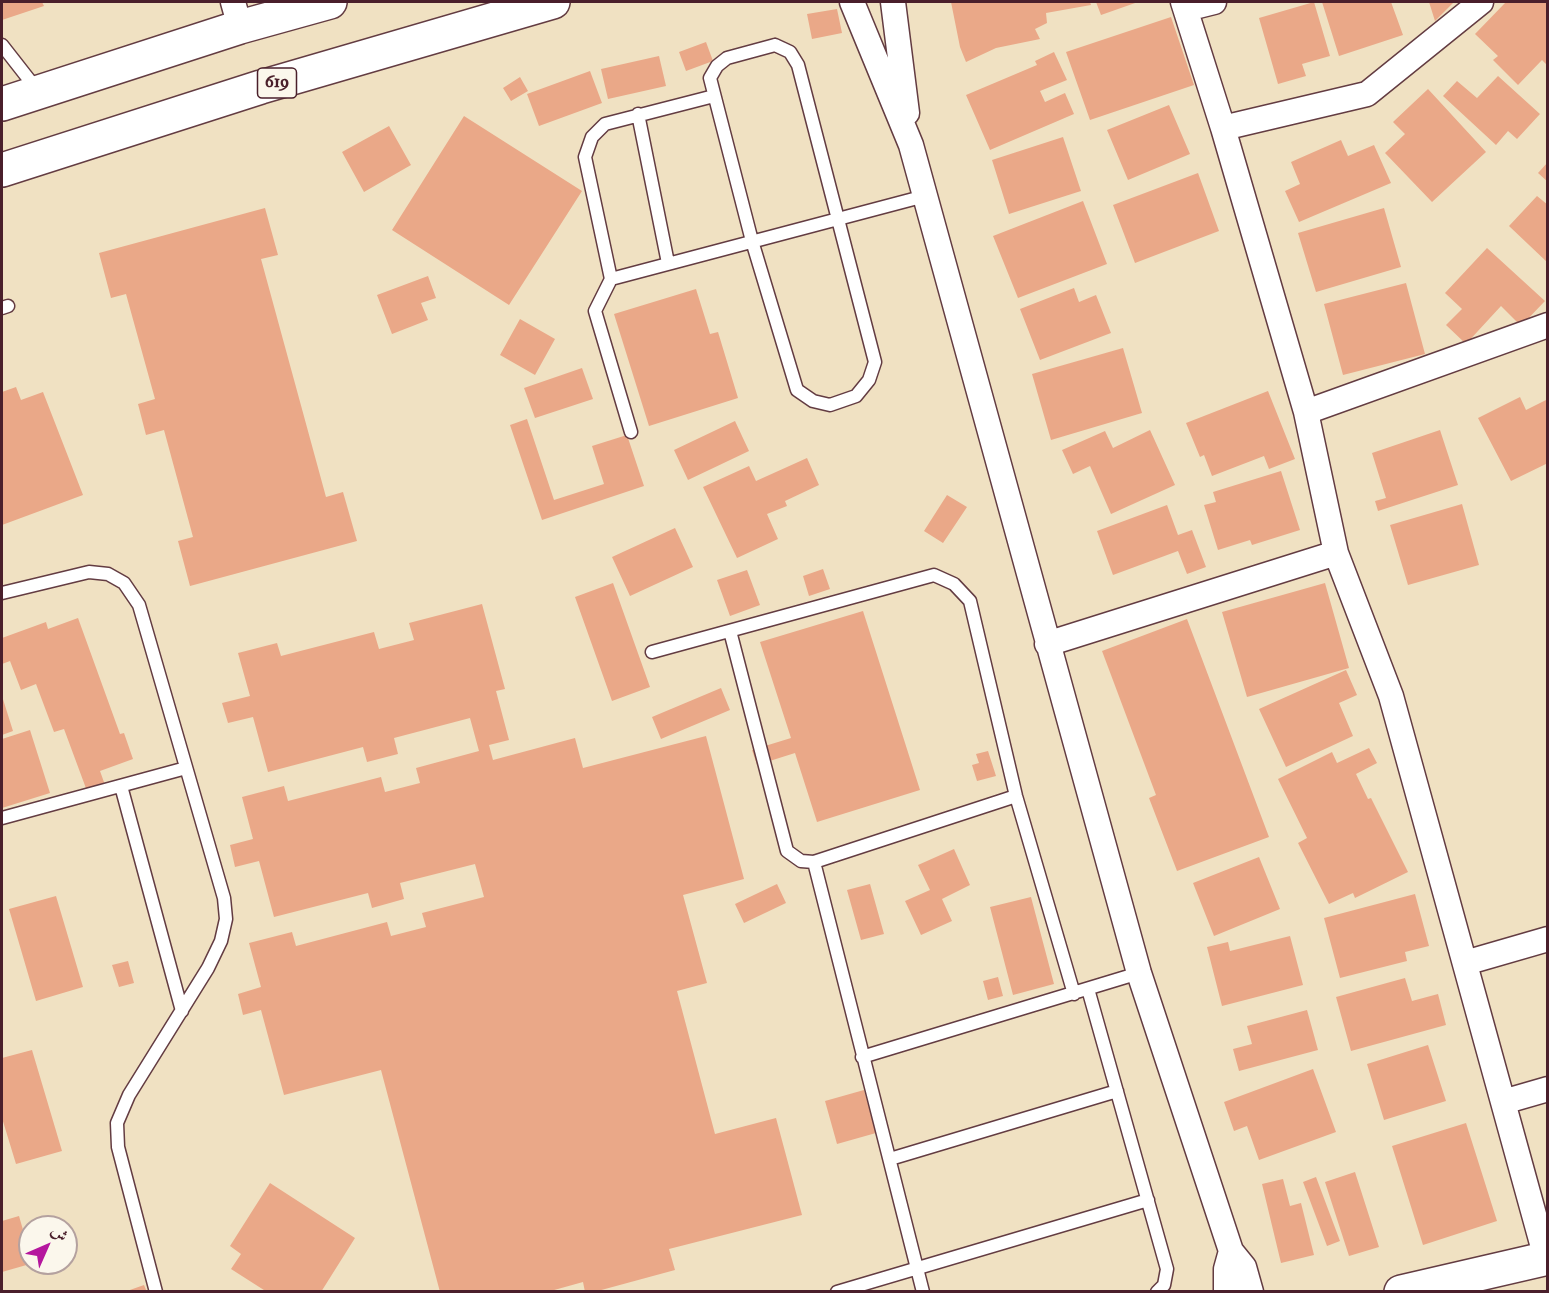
<!DOCTYPE html>
<html>
<head>
<meta charset="utf-8">
<style>
	body { margin:0 }
	#map { position:relative; width:1549px; height:1293px; overflow:hidden; background:#f0e1c2; font-family:"IM FELL Double Pica",Amiri,serif }
	canvas { display:block }
	.frame { position:absolute; inset:0; border:3px solid #4a1f2b; pointer-events:none }
	.north { position:absolute; left:18px; top:1215px; width:60px; height:60px; box-sizing:border-box; background:#fbf7ec; border:2px solid #b4a19f; border-radius:50%; rotate:45deg; font-size:16px; font-weight:700; line-height:24px; text-align:center; color:#4a1f2b }
	.north::after { content:''; display:block; margin:auto; width:21px; height:27px; background:#b5179e; clip-path:polygon(50% 0,100% 100%,50% 72%,0 100%) }
</style>
</head>
<body>
<div id="map">
<canvas width="1549" height="1293"></canvas>
<div class="frame"></div>
<div class="north">ش</div>
</div>
<script>
const ctx = document.querySelector('canvas').getContext('2d');
ctx.lineJoin = 'round';
function fill(path, color) { ctx.fillStyle = color; ctx.fill(path, 'evenodd'); }
const toPath = rows => new Path2D(rows.map(r => 'M' + r).join(''));
function strokePath(path, color, width, dash) { ctx.strokeStyle = color; ctx.lineWidth = width; ctx.lineCap = dash ? 'butt' : 'round'; ctx.setLineDash(dash || []); ctx.stroke(path); }
function write(font, color, halo, rows, align = 'center') {
  ctx.font = font + ' "IM FELL Double Pica",serif'; ctx.lineWidth = 4.5; ctx.setLineDash([]); ctx.textBaseline = 'middle'; ctx.strokeStyle = halo; ctx.fillStyle = color; for (const [text, x, y, turn = 0] of rows) {
    ctx.save(); ctx.translate(x, y); ctx.rotate((+turn || 0) * Math.PI / 180); ctx.textAlign = isNaN(turn) ? turn : align; if (halo) ctx.strokeText(text, 0, 0); ctx.fillText(text, 0, 0); ctx.restore();
  }
}
fill(toPath([
	[2,2,42,2,44,6,2,20],
	[951,2,1090,2,1091,5,1046,13,1047,23,1035,29,1040,39,996,48,966,62,960,47],
	[1096,2,1138,2,1101,15],
	[1314,2,1330,56,1302,64,1306,76,1278,84,1259,18],
	[1322,2,1391,2,1403,35,1339,56],
	[1429,2,1454,2,1435,21],
	[1506,2,1548,2,1548,66,1542,60,1518,85,1493,60,1498,56,1475,34],
	[837,9,842,33,812,39,807,14],
	[1171,17,1194,85,1090,120,1066,52],
	[706,42,713,61,686,71,679,52],
	[1054,52,1067,80,1040,91,1045,102,1065,93,1074,114,990,150,966,95,1037,65,1035,61],
	[659,56,666,86,608,99,601,69],
	[590,71,602,103,539,126,527,94],
	[1498,76,1540,114,1517,139,1508,131,1496,145,1443,96,1457,81,1477,98],
	[520,77,528,91,511,101,503,88],
	[1428,89,1486,152,1432,202,1385,153,1405,134,1393,122],
	[1169,105,1190,154,1128,180,1107,130],
	[464,116,582,191,509,305,392,230],
	[389,126,411,165,364,192,342,152],
	[1063,137,1081,191,1009,214,992,160],
	[1341,140,1348,156,1374,145,1391,183,1299,222,1285,191,1300,184,1291,162],
	[1548,162,1548,182,1538,173],
	[1198,173,1219,231,1135,263,1113,205],
	[1537,196,1548,205,1548,263,1509,226],
	[1083,201,1107,264,1018,298,993,236],
	[265,208,278,255,261,259,326,497,343,492,357,541,190,586,178,541,193,537,164,430,146,435,138,404,155,399,126,294,111,298,99,253],
	[1384,208,1401,267,1316,292,1298,233],
	[1487,248,1545,301,1521,326,1501,306,1466,344,1446,325,1462,309,1445,293],
	[428,276,436,298,421,303,428,320,392,334,377,295],
	[1406,283,1425,354,1343,375,1324,304],
	[1074,288,1079,302,1096,295,1111,333,1040,360,1020,309],
	[696,289,710,334,718,332,738,398,649,426,614,314],
	[520,319,555,339,535,375,500,355],
	[1123,348,1142,413,1051,440,1032,374],
	[582,368,593,399,535,418,524,388],
	[16,387,21,400,43,392,83,495,2,525,2,392],
	[1268,391,1295,459,1269,469,1264,456,1212,476,1204,455,1200,457,1186,423],
	[1520,397,1526,410,1548,399,1548,463,1511,481,1478,418],
	[527,419,554,500,604,484,592,446,627,435,644,486,542,520,510,425],
	[735,421,749,451,688,480,674,450],
	[1150,430,1175,485,1111,514,1090,466,1073,474,1062,450,1105,431,1113,448],
	[1440,430,1458,485,1378,511,1375,501,1386,498,1372,453],
	[807,458,819,485,785,501,787,506,767,514,778,539,737,558,703,487,749,466,756,481],
	[1281,471,1300,530,1252,545,1250,540,1218,550,1204,505,1216,502,1213,492],
	[947,495,967,507,943,543,924,531],
	[1462,504,1479,565,1408,585,1390,525],
	[1167,505,1178,535,1192,530,1206,567,1187,574,1178,551,1113,575,1097,531],
	[675,528,693,567,630,596,612,557],
	[823,569,830,589,809,596,803,576],
	[747,570,760,605,730,616,717,580],
	[613,583,650,687,612,701,575,597],
	[1325,583,1349,668,1247,697,1222,612],
	[482,604,505,689,496,691,509,740,489,745,493,760,575,738,583,768,706,736,744,879,683,895,707,983,677,991,715,1134,776,1118,802,1215,669,1249,675,1270,594,1292,585,1292,583,1282,547,1292,440,1292,381,1070,284,1095,261,1010,243,1015,238,994,261,987,249,943,292,932,296,946,387,922,391,936,426,927,422,913,484,897,475,864,400,883,404,899,372,908,368,893,274,917,259,861,235,867,230,845,253,839,242,797,284,786,288,801,381,777,385,792,420,783,416,768,479,751,470,718,394,738,398,754,367,762,363,747,268,772,253,717,228,723,222,703,250,696,238,653,277,643,281,656,374,632,379,649,414,640,409,623],
	[863,611,920,790,817,822,795,753,757,765,752,750,791,738,760,642],
	[78,618,120,734,124,733,133,759,100,771,105,785,87,791,64,729,54,732,36,684,21,690,10,661,2,664,2,638,46,622,48,629],
	[1187,619,1269,837,1177,871,1149,798,1156,795,1102,651],
	[1346,670,1357,695,1339,703,1353,736,1286,767,1259,709],
	[721,688,730,710,661,739,652,717],
	[2,696,13,731,2,735],
	[30,730,50,793,2,808,2,739],
	[1369,748,1377,763,1356,774,1368,799,1371,798,1408,872,1355,898,1353,893,1329,904,1298,843,1307,838,1278,779,1332,752,1337,763],
	[988,751,996,776,977,781,972,765,979,763,976,754],
	[954,849,970,885,942,899,952,921,921,935,905,901,930,890,918,865],
	[1259,857,1280,909,1214,936,1193,883],
	[777,884,786,903,744,923,735,904],
	[870,884,884,934,861,940,847,890],
	[1415,894,1429,946,1405,952,1407,961,1340,978,1324,918],
	[56,896,83,987,36,1001,9,909],
	[1031,897,1054,984,1013,995,990,907],
	[1290,936,1303,985,1222,1006,1207,947,1228,942,1230,951],
	[128,961,134,983,119,987,112,965],
	[998,977,1003,996,988,1000,983,981],
	[1405,978,1412,1001,1438,994,1446,1025,1351,1051,1336,997],
	[1307,1010,1318,1050,1239,1071,1233,1049,1252,1044,1247,1026],
	[1428,1045,1446,1101,1384,1120,1367,1064],
	[32,1050,62,1151,16,1164,2,1118,2,1058],
	[1313,1069,1336,1132,1259,1160,1247,1126,1234,1131,1224,1102],
	[864,1090,876,1133,837,1144,825,1101],
	[1466,1123,1497,1221,1423,1245,1392,1146],
	[1355,1172,1379,1247,1349,1256,1325,1182],
	[1316,1177,1340,1241,1327,1246,1303,1182],
	[1283,1179,1290,1206,1301,1203,1314,1255,1281,1263,1262,1184],
	[270,1183,355,1238,321,1292,267,1292,231,1269,241,1254,230,1246],
	[19,1216,30,1254,30,1264,2,1272,2,1221],
	[144,1285,147,1292,127,1292,127,1291]
]), '#eaa888');
const lane = toPath([
	[2,45,38,91],
	[775,45,790,52,798,65,875,362,869,380,856,396,830,405,813,401,797,390,752,241,710,78,717,66,727,58,775,45],
	[638,114,668,263],
	[611,279,585,157,592,137,605,124,714,96],
	[2,308,8,306],
	[631,432,595,311,611,279,925,196],
	[2,593,89,572,108,574,124,583,139,605,224,898,226,919,221,941,208,968,129,1095,117,1123,118,1147,156,1292],
	[730,631,787,851,801,861,814,862,1016,796],
	[652,652,934,575,954,584,970,601,1016,796,1074,994],
	[121,786,182,1011],
	[2,818,186,768],
	[814,862,923,1292],
	[1088,989,1167,1269,1164,1285,1157,1292],
	[862,1057,1139,973],
	[890,1159,1117,1091],
	[837,1292,1148,1200]
]);
const street = toPath([
	[233,2,240,27],
	[852,2,911,145,1139,973,1231,1251,1244,1267,1251,1292],
	[893,2,907,113],
	[1183,2,1223,128,1306,412,1336,553,1391,696,1546,1258],
	[1186,9,1214,2],
	[1223,128,1367,94,1481,2],
	[1306,412,1548,325],
	[1047,644,1336,553],
	[1465,963,1548,939],
	[1503,1102,1548,1089],
	[1226,1292,1226,1269,1231,1251]
]);
const secondary = toPath([
	[1401,1292,1548,1258]
]);
const highway = toPath([
	[2,104,240,27,330,2],
	[2,170,261,87,553,2]
]);
strokePath(lane, '#633c42', 15);
strokePath(street, '#633c42', 27);
strokePath(secondary, '#633c42', 36);
strokePath(highway, '#633c42', 36);
strokePath(lane, '#fff', 12);
strokePath(street, '#fff', 24);
strokePath(secondary, '#fff', 33);
strokePath(highway, '#fff', 33);
for (const [x, y, w] of [
	[277,83,39]
]) { const box = new Path2D(); box.roundRect(x - w / 2, y - 15, w, 30, 4.5); ctx.fillStyle = '#fbf7ec'; ctx.fill(box); strokePath(box, '#4a1f2b', 1.5); }
write('bold 18px', '#4a1f2b', null, [
	["619",277,83]
]);
</script>
</body>
</html>
